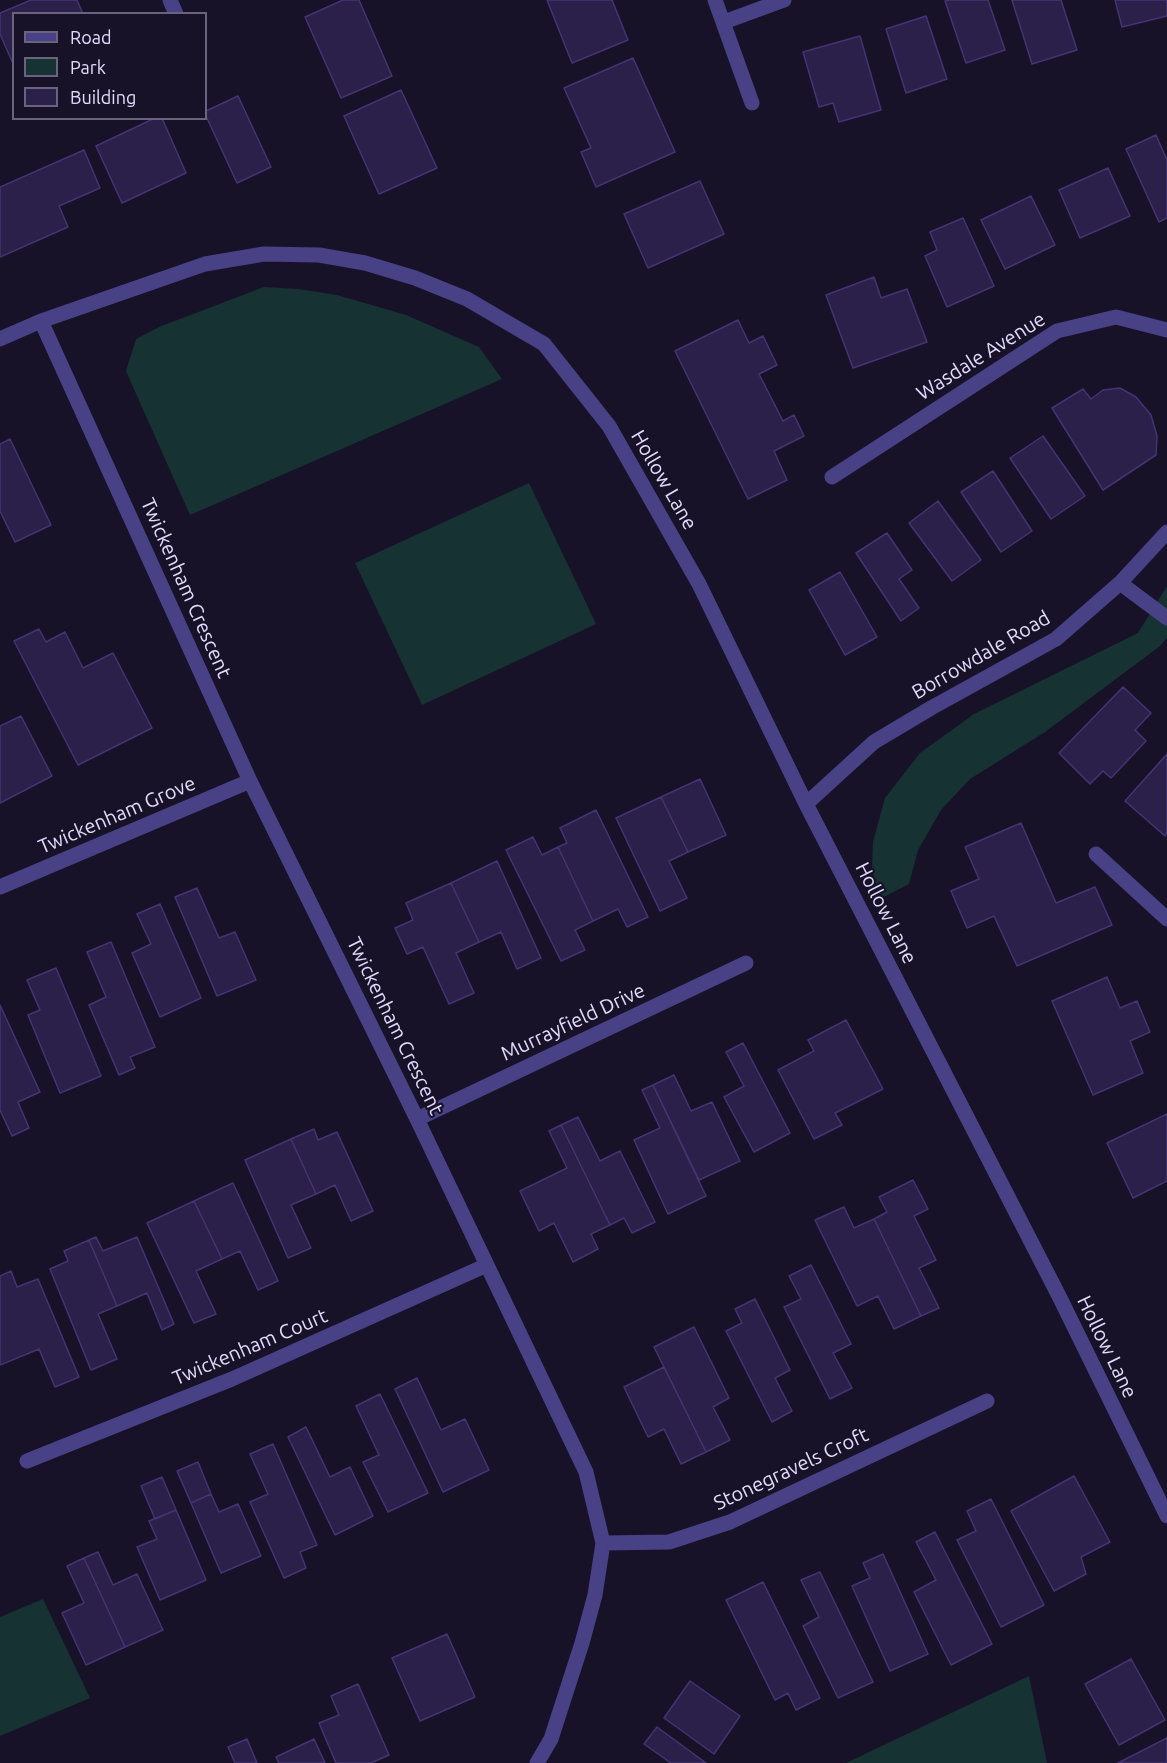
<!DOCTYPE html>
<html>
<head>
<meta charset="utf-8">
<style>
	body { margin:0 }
	#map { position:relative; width:1167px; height:1763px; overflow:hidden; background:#181229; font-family:Ubuntu,sans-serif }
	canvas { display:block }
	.legend { position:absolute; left:12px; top:12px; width:195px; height:108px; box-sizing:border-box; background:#181229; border:2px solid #69637e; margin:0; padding:8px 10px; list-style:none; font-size:18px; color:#e3ddfd }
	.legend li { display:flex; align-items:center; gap:12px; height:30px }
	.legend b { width:30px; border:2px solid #69637e }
</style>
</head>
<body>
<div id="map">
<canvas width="1167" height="1763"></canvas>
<ul class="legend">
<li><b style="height:8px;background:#484185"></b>Road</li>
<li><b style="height:16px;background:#163233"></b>Park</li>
<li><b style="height:16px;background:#2b2049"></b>Building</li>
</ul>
</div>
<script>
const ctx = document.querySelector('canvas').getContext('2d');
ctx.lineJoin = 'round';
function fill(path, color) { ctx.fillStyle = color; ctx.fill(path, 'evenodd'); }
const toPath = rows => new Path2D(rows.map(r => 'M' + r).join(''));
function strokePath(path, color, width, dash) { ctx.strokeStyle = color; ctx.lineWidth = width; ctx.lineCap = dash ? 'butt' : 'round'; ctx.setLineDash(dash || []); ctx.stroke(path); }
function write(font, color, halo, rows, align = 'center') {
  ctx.font = font + ' Ubuntu,sans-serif'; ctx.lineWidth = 4.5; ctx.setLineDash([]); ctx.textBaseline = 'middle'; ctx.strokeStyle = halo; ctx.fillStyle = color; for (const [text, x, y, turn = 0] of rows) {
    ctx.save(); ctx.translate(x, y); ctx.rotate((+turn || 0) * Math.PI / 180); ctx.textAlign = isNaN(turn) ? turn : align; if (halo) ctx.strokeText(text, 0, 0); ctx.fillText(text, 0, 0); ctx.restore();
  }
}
fill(toPath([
	[264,287,298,289,337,295,406,315,479,347,502,379,190,515,126,371,136,339,159,327],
	[529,483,596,624,422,705,355,563],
	[1167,586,1167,638,1160,646,1045,732,970,779,941,810,918,850,909,884,880,899,872,870,873,842,885,798,920,753,974,714,1138,633],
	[43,1599,90,1698,0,1736,0,1617],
	[1029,1676,1047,1763,846,1763]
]), '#163233');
const building = toPath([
	[31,0,77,0,83,14,14,14,14,66,0,34,0,13,31,0],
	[343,0,359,0,392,76,341,98,305,17,343,0],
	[547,0,612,0,628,40,572,63,547,0],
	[949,0,988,0,1005,50,966,63,945,1,949,0],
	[1012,0,1061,0,1077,50,1032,64,1012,0],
	[1115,0,1167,0,1167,16,1122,27,1115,0],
	[926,16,947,79,906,93,886,29,926,16],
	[860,36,881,110,839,122,833,103,819,107,803,52,860,36],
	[633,58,675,152,596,187,581,152,591,148,564,88,633,58],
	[401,90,437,168,379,194,344,116,401,90],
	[238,96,271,167,237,183,206,116,206,111,238,96],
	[155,118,162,118,186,173,122,203,96,146,155,118],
	[1156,135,1166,158,1167,157,1167,218,1159,222,1126,149,1156,135],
	[84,150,100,188,59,206,68,227,0,257,0,187,84,150],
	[1108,168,1130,216,1080,238,1059,190,1108,168],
	[700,181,724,234,648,268,624,214,700,181],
	[1031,196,1055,245,1005,269,981,220,1031,196],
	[963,218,994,286,947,307,925,256,937,250,930,232,963,218],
	[874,277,881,298,907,289,927,342,853,368,826,295,874,277],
	[738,320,749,343,763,336,777,365,759,374,783,421,794,415,804,436,774,451,787,480,748,499,675,351,738,320],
	[1120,388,1136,397,1151,415,1157,436,1156,455,1103,490,1052,408,1083,389,1091,399,1103,390,1120,388],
	[1043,436,1085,496,1051,519,1010,458,1043,436],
	[10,439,51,525,15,542,0,511,0,444,10,439],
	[993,471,1032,531,1001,552,961,492,993,471],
	[938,501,981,560,952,581,909,523,938,501],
	[887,533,912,570,899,579,919,608,901,621,856,553,887,533],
	[840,572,877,637,845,655,809,590,840,572],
	[39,629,46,642,65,632,83,668,113,653,152,728,78,765,14,641,39,629],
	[1123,687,1151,713,1135,730,1146,741,1111,778,1103,771,1090,784,1059,753,1123,687],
	[21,716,52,776,0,803,0,726,21,716],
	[1167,754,1167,833,1165,836,1125,801,1167,754],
	[700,779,726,835,688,852,661,797,700,779],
	[661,797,688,852,669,861,687,898,660,911,616,818,661,797],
	[596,810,648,917,627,927,618,909,593,921,558,847,567,843,560,828,596,810],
	[1021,823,1056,903,1095,887,1112,925,1017,966,994,916,967,928,951,891,979,879,965,847,1021,823],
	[533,837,542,855,558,847,593,921,575,930,585,950,561,961,506,850,533,837],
	[497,861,541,958,517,969,501,932,479,942,451,883,497,861],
	[451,883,479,942,456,953,474,993,449,1004,423,947,407,954,395,928,413,920,406,903,451,883],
	[197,888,219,938,235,932,256,980,217,996,175,897,197,888],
	[160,904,201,998,160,1017,132,953,151,944,137,914,160,904],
	[111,942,155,1047,130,1057,135,1068,119,1075,89,1005,106,997,87,952,111,942],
	[56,968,101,1076,60,1093,28,1015,40,1010,27,980,56,968],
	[1107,977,1120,1008,1137,1001,1150,1032,1130,1041,1143,1073,1093,1095,1052,1001,1107,977],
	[0,1005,40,1092,18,1102,29,1128,12,1136,0,1110,0,1005],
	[846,1020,883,1089,835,1113,842,1125,814,1139,778,1070,814,1051,808,1040,846,1020],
	[743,1043,790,1133,754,1152,724,1097,744,1086,726,1052,743,1043],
	[674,1075,691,1111,712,1102,740,1161,699,1180,653,1085,674,1075],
	[653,1085,706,1196,668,1214,634,1140,660,1128,642,1090,653,1085],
	[1167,1114,1167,1181,1133,1198,1107,1143,1167,1114],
	[578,1117,600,1161,620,1151,655,1222,632,1233,624,1218,610,1225,561,1125,578,1117],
	[561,1125,610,1225,591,1234,598,1249,573,1262,554,1223,539,1231,520,1191,567,1168,549,1131,561,1125],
	[314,1129,318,1140,337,1132,373,1211,351,1221,335,1185,316,1194,291,1139,314,1129],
	[291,1139,316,1194,291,1205,311,1248,288,1258,245,1160,291,1139],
	[913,1180,928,1209,914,1216,936,1260,919,1268,939,1308,921,1316,874,1219,887,1212,879,1197,913,1180],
	[233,1183,278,1281,258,1290,240,1251,222,1259,194,1201,233,1183],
	[194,1201,222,1259,196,1271,216,1314,194,1323,147,1223,194,1201],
	[844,1207,854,1228,874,1219,921,1316,894,1329,878,1296,857,1306,815,1220,844,1207],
	[96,1237,103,1251,137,1237,174,1324,162,1330,147,1293,117,1306,89,1240,96,1237],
	[89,1240,117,1306,98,1314,117,1359,91,1370,50,1269,68,1261,64,1251,89,1240],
	[811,1265,851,1344,833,1353,852,1388,830,1399,784,1307,801,1299,789,1276,811,1265],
	[11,1271,17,1287,38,1279,79,1377,55,1387,39,1349,0,1365,0,1276,11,1271],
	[755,1299,790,1370,775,1378,792,1411,772,1422,726,1331,742,1323,735,1309,755,1299],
	[694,1327,729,1398,713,1407,730,1440,706,1452,654,1347,694,1327],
	[664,1367,706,1452,681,1464,664,1429,648,1437,624,1387,664,1367],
	[417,1378,441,1430,465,1419,489,1470,443,1492,395,1389,417,1378],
	[380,1394,428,1493,388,1512,363,1462,379,1455,356,1406,380,1394],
	[306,1427,330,1477,350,1467,373,1516,335,1535,288,1437,306,1427],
	[273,1444,317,1545,300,1552,306,1568,284,1578,250,1502,268,1494,250,1454,273,1444],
	[198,1462,211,1494,191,1503,177,1471,198,1462],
	[1074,1476,1110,1542,1081,1557,1086,1574,1054,1591,1011,1511,1074,1476],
	[162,1477,176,1510,155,1519,141,1486,162,1477],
	[211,1494,219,1512,238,1504,261,1556,221,1573,191,1503,211,1494],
	[991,1499,1044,1605,1001,1627,957,1540,976,1531,967,1511,991,1499],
	[176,1510,206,1580,160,1600,137,1547,157,1539,149,1521,176,1510],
	[935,1532,992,1644,951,1665,914,1592,936,1580,916,1542,935,1532],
	[98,1552,113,1585,137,1574,163,1630,125,1647,84,1558,98,1552],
	[883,1554,928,1654,890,1671,852,1586,870,1578,863,1563,883,1554],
	[84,1558,125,1647,86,1665,62,1613,84,1603,67,1566,84,1558],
	[820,1572,873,1682,838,1698,803,1626,819,1617,801,1580,820,1572],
	[763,1582,820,1698,796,1710,788,1693,775,1700,726,1600,763,1582],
	[447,1634,475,1697,420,1721,392,1658,447,1634],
	[1131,1659,1165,1720,1119,1745,1085,1684,1131,1659],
	[690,1681,740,1716,714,1754,664,1718,690,1681],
	[358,1684,389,1755,371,1763,336,1763,319,1723,339,1715,331,1696,358,1684],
	[657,1727,706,1763,671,1763,644,1744,657,1727],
	[1167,1738,1167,1763,1118,1763,1167,1738],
	[247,1739,257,1763,235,1763,228,1747,247,1739],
	[314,1739,325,1763,279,1763,276,1757,314,1739]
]);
fill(building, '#2b2049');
strokePath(building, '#453373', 1.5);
strokePath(toPath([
	[170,0,176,14],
	[715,0,752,103],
	[724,22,784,0],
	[41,321,250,781,417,1119,586,1472,603,1543,595,1595,582,1643,551,1739,537,1763],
	[0,339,41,321,205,264,264,254,319,255,365,263,415,278,467,299,544,344,609,426,699,584,806,804,1060,1298,1167,1516],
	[832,477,1057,331,1116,317,1167,330],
	[1120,583,1167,618],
	[806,804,874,742,931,708,1056,639,1120,583,1167,532],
	[1096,854,1167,919],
	[0,887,250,781],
	[417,1119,746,963],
	[27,1461,232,1379,487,1265],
	[603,1543,669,1542,730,1522,987,1401]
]), '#484185', 15);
write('20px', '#e3ddfd', '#181229', [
	["Wasdale Avenue",981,356,-32],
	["Hollow Lane",664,480,60],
	["Twickenham Crescent",186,588,66],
	["Borrowdale Road",981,655,-30],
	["Twickenham Grove",117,815,-23],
	["Hollow Lane",886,913,63],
	["Murrayfield Drive",573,1022,-25],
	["Twickenham Crescent",395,1026,64],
	["Twickenham Court",250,1347,-23],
	["Hollow Lane",1107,1347,64],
	["Stonegravels Croft",791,1469,-25]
]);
</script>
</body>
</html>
